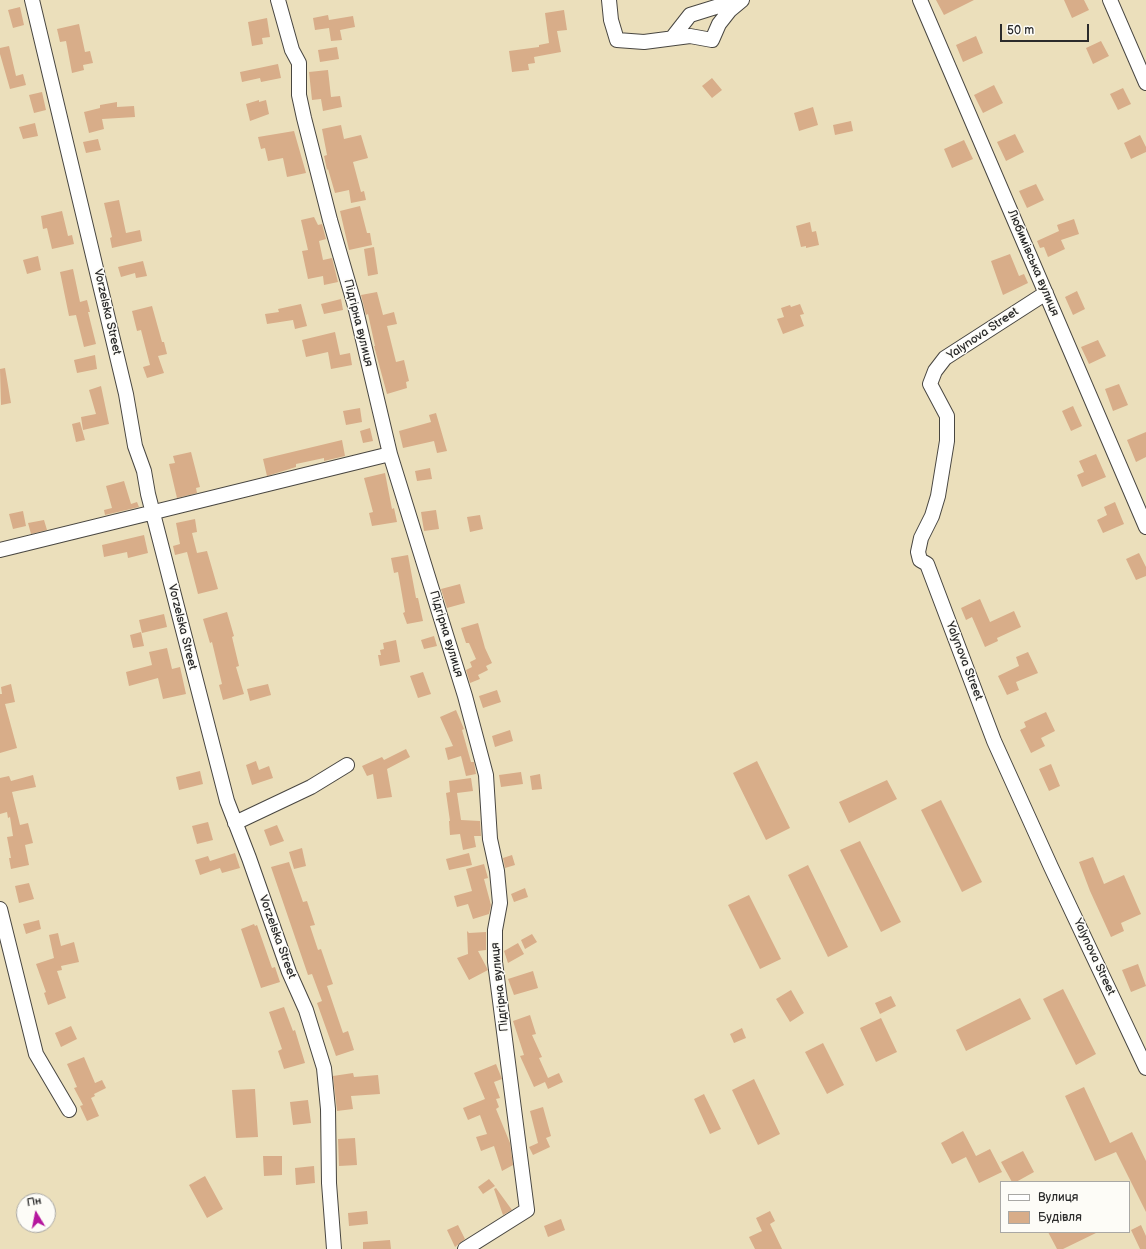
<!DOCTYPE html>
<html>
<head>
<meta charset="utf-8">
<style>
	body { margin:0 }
	#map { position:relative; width:1146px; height:1249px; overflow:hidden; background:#ebdfbb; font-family:"Balsamiq Sans",sans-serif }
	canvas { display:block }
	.legend { position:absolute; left:1000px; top:1181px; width:130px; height:52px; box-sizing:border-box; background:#fdfcf7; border:1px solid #a9a8a5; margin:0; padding:5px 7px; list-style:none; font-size:12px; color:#2b2b2b }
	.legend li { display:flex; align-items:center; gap:8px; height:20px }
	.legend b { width:20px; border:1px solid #a9a8a5 }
	.north { position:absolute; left:16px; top:1193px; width:40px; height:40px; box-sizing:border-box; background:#fdfcf7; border:1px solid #a9a8a5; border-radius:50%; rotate:350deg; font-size:11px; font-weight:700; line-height:16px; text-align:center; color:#2b2b2b }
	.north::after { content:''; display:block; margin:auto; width:14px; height:18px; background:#b5179e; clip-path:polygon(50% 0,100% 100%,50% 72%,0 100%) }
	.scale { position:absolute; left:1000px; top:24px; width:89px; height:18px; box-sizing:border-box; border:2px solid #2b2b2b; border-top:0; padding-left:5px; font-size:12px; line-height:14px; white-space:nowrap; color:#2b2b2b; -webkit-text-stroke:3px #fdfcf7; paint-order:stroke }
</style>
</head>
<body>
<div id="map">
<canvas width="1146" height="1249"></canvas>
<ul class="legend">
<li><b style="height:5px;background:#fff"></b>Вулиця</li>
<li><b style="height:11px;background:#d8ad89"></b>Будівля</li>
</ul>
<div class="north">Пн</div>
<div class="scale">50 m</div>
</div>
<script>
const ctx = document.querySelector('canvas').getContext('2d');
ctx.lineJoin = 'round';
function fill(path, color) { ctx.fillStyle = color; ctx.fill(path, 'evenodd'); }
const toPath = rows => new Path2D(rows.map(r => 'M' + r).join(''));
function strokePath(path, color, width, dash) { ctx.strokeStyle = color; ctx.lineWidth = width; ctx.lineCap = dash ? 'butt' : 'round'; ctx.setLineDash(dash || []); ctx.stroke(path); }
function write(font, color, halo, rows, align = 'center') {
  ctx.font = font + ' "Balsamiq Sans",sans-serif'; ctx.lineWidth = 3; ctx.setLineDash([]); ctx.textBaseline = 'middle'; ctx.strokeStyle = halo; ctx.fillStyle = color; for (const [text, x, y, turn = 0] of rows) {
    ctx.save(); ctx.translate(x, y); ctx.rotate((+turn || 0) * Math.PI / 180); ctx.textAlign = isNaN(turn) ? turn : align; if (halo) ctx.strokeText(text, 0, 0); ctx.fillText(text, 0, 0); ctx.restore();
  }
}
fill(toPath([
	[936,0,974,0,944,15],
	[1064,0,1084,0,1089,10,1072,18],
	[20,7,24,25,13,28,8,10],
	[564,10,567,30,557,31,561,52,534,57,535,63,528,64,529,70,512,72,509,51,539,47,539,45,549,43,545,13],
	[328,15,329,20,353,16,355,27,340,30,342,40,331,41,329,28,315,30,313,18],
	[267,18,270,37,262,38,263,44,252,46,248,22],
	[79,24,85,52,90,51,93,63,83,65,84,70,72,73,66,41,60,42,57,29],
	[976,36,983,53,963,62,956,45],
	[1101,41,1109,56,1093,64,1086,48],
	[9,46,16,76,23,74,26,85,10,89,0,54,0,48],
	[337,47,339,59,320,62,318,50],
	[278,64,281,78,261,82,260,78,242,82,240,72],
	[328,70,331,97,340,96,342,107,323,111,321,99,312,100,309,72],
	[712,78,722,90,712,98,702,86],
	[994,85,1003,103,983,113,974,95],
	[1123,88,1131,104,1118,110,1110,94],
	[42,92,46,110,34,113,29,95],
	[259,100,259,102,266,100,269,114,250,121,246,104],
	[117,102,117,107,134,106,135,117,102,119,104,129,89,133,84,112,100,108,100,105],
	[813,107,818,125,799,131,794,113],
	[851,121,853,131,835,135,833,125],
	[35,123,38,136,23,139,19,127],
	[341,125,344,139,361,135,368,158,353,162,361,192,364,191,366,200,351,203,349,190,335,193,328,169,327,170,324,156,327,155,322,129],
	[294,131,306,173,287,177,283,158,268,161,265,148,261,149,258,137],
	[1015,134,1024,152,1006,161,997,142],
	[1140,135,1146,147,1146,152,1131,159,1124,143],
	[98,139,101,150,86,153,83,142],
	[964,140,973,159,952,168,944,149],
	[1036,184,1044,200,1027,208,1019,191],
	[119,200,126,233,140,230,142,241,112,248,110,238,112,237,104,203],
	[360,206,367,233,370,233,372,245,349,250,340,211],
	[62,211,68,236,72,235,74,244,52,249,47,228,43,229,41,216],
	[314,217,318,225,322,224,326,239,319,241,323,260,332,258,338,282,324,285,323,276,308,279,302,251,308,250,301,220],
	[1074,219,1079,234,1061,240,1065,249,1048,257,1044,247,1040,248,1037,241,1059,231,1057,225],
	[810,222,812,232,816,231,819,245,806,248,806,246,801,247,796,226],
	[374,247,378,274,368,276,364,249],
	[1010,254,1019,276,1024,274,1028,283,1003,295,991,261],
	[38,256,41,270,27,274,23,260],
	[143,261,147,276,136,278,135,273,121,277,118,267],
	[73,269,80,302,87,300,90,312,88,312,96,344,84,347,76,315,69,316,60,272],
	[1077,291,1085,309,1073,315,1065,297],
	[377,292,383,315,394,312,397,324,387,326,396,362,404,360,409,381,406,382,407,388,387,394,374,346,375,346,368,314,366,315,361,295],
	[341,299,343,310,324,314,321,304],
	[301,304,307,326,295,329,293,320,267,324,265,314,279,312,278,309],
	[800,304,804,314,800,315,804,326,783,334,777,319,784,317,781,308,790,305,791,307],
	[152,306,162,342,164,342,167,354,158,356,164,373,147,378,143,367,150,365,141,330,137,331,132,311],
	[335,332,340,355,350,353,352,365,331,369,328,352,306,357,302,340],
	[1098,340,1106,356,1089,364,1081,347],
	[95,355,97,369,77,373,74,360],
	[5,368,11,403,1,405,0,369],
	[1119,384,1128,405,1113,411,1105,389],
	[101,386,109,424,83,430,81,417,96,414,89,390],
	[1073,406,1082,426,1071,431,1062,411],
	[360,408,362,422,346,425,343,411],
	[436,413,447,451,437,453,434,441,403,448,399,431,431,422,429,415],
	[80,422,85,440,76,442,72,424],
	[370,428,373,441,363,443,360,431],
	[1146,432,1146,457,1136,462,1127,440],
	[342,440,345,456,324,461,324,458,296,464,296,467,267,476,263,459],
	[191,452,200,487,196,488,197,493,177,498,169,464,175,463,173,456],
	[1096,454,1106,477,1082,487,1077,475,1084,472,1079,461],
	[430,468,432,479,417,481,415,471],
	[385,473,392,509,394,508,397,522,372,526,369,513,373,512,364,478],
	[124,481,131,504,137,502,139,507,105,515,104,510,112,508,106,486],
	[1115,502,1124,524,1103,533,1097,520,1107,515,1104,507],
	[436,510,439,529,424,531,421,512],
	[23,511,26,526,13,529,9,514],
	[480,515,483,529,470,532,467,517],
	[195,519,197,532,192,533,197,553,207,551,218,589,198,594,187,552,175,555,173,546,180,544,176,523],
	[44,520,47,530,31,534,28,523],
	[144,535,148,553,128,558,127,552,104,557,102,545],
	[1139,553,1146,567,1146,576,1136,580,1126,559],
	[408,555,416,598,418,598,423,621,407,624,403,613,405,612,398,572,394,573,391,558],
	[460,584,465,603,447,608,441,589],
	[980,599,990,622,1014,611,1021,627,997,638,998,641,985,647,972,617,966,620,961,608],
	[227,612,234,636,232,637,239,666,236,667,244,694,223,700,219,685,222,684,212,642,210,643,203,619],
	[164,614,167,627,142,633,139,620],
	[478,623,485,648,492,663,486,666,488,670,478,675,480,679,470,683,466,670,472,667,470,662,476,659,469,643,466,643,461,628],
	[141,632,144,646,133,648,130,635],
	[434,636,437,646,424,649,421,640],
	[396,640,400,662,380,666,378,655,381,655,380,650,384,649,383,643],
	[167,648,172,669,180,667,186,694,163,699,158,678,129,686,126,672,152,665,149,652],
	[1028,652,1038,673,1016,682,1019,690,1007,695,998,676,1019,666,1016,657],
	[423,672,431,694,418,698,410,676],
	[11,684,15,702,5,704,17,748,0,753,0,694,2,694,1,687],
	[268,684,271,695,250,701,247,689],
	[497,690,501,702,483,708,479,696],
	[456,710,464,729,462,730,471,762,474,762,476,774,466,776,461,756,448,760,445,748,453,746,440,717],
	[1046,712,1055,731,1041,738,1045,746,1031,753,1020,730,1026,727,1024,722],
	[510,730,513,741,495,747,492,736],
	[406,749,410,757,387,769,392,797,377,799,373,774,367,776,362,766,382,757,384,760],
	[256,761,259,770,269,766,273,778,252,785,246,765],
	[757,761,790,828,766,840,733,773],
	[1051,764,1060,786,1049,791,1039,769],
	[200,771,203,784,179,790,176,777],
	[521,772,523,784,501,787,499,775],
	[540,774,542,789,532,790,530,776],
	[33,775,36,787,12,792,20,825,28,823,33,843,25,845,29,865,11,869,9,858,11,858,7,837,13,836,10,817,8,818,7,812,0,814,0,778,9,776,11,781],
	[471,778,473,791,457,793,461,820,480,821,481,836,474,836,476,847,463,850,460,834,450,835,449,821,450,821,446,793,450,792,449,781],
	[887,780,897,799,849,823,839,802],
	[941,800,982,882,962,892,921,810],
	[208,822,213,840,197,844,192,826],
	[277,825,284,841,270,846,264,830],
	[860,841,901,922,881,932,840,850],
	[302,848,306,866,294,869,289,852],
	[235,853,240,868,222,873,220,868,200,875,195,860,208,856,210,861],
	[469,853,472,865,449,870,446,859],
	[512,855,515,865,505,868,503,858],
	[1093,857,1104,884,1124,875,1141,914,1121,923,1124,931,1111,937,1090,891,1079,862],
	[289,862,303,902,307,901,315,925,310,926,318,950,321,949,333,984,327,986,343,1033,348,1031,354,1050,336,1056,317,1003,322,1001,312,974,308,975,271,867],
	[484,864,488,878,484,879,491,905,489,914,473,919,468,904,457,907,454,896,472,891,466,869],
	[808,865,848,947,828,957,788,875],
	[29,883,34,899,19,903,15,886],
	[525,888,528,897,514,902,511,894],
	[749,895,781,959,760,969,728,905],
	[39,920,41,929,26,934,23,924],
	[254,924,255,926,257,925,272,968,275,967,280,982,261,988,241,929],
	[467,931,469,933,486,932,486,950,478,951,488,970,469,980,457,958,468,954],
	[58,933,61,946,74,942,79,962,61,966,62,970,57,971,66,998,48,1005,44,993,46,992,36,964,54,958,49,935],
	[532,934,537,942,525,949,521,940],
	[518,943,524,954,508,963,504,951],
	[1138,964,1146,986,1131,992,1122,970],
	[533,971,538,988,514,995,508,979],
	[1063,989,1096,1054,1076,1065,1043,999],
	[791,990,804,1013,790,1022,776,999],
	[891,996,896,1006,880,1014,875,1003],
	[1020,998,1031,1019,966,1051,956,1030],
	[284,1007,293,1031,295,1030,305,1063,284,1069,278,1051,282,1049,269,1012],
	[530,1015,536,1034,532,1035,542,1057,539,1058,548,1078,559,1073,563,1082,548,1089,545,1082,534,1087,520,1056,524,1055,513,1021],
	[881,1018,897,1052,876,1062,860,1028],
	[71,1026,77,1039,61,1047,55,1033],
	[742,1028,746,1038,734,1043,730,1034],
	[823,1043,844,1085,827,1094,805,1052],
	[84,1057,95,1083,102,1080,106,1088,94,1094,95,1096,91,1098,99,1116,87,1121,80,1106,83,1105,74,1088,77,1087,67,1064],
	[496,1064,502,1079,494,1082,500,1098,496,1099,499,1107,496,1109,510,1143,513,1165,502,1171,494,1146,481,1151,476,1137,487,1134,480,1115,468,1120,463,1108,485,1099,474,1073],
	[353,1073,354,1077,378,1075,380,1094,351,1096,353,1109,337,1111,333,1076],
	[754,1079,780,1134,758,1145,732,1090],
	[1084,1087,1110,1143,1132,1132,1146,1161,1146,1212,1116,1152,1095,1161,1065,1096],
	[255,1089,258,1137,236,1138,232,1090],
	[704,1094,721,1129,710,1134,694,1099],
	[308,1100,311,1123,293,1125,290,1102],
	[543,1107,551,1136,546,1138,550,1147,533,1155,529,1147,538,1143,530,1111],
	[963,1131,976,1156,990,1149,1002,1172,979,1183,966,1157,952,1164,941,1143],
	[355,1138,357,1165,339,1166,338,1139],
	[1023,1151,1034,1172,1016,1182,1012,1182,1001,1162],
	[263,1156,282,1156,282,1175,264,1176],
	[314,1166,315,1183,296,1185,295,1168],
	[205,1176,223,1209,207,1218,189,1185],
	[489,1179,495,1186,483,1194,478,1187],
	[496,1188,512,1210,503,1215,494,1189],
	[367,1211,368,1224,349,1226,348,1213],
	[770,1211,775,1221,770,1224,782,1249,755,1249,749,1237,762,1231,756,1218],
	[561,1219,565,1230,548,1237,544,1226],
	[458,1225,465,1239,455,1247,447,1230],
	[1141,1225,1146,1236,1146,1249,1140,1249,1131,1230],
	[1048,1232,1098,1232,1063,1249,1057,1249],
	[390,1240,391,1249,363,1249,363,1242]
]), '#d8ad89');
const minor = toPath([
	[32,0,126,394,135,446,144,471,148,494,227,801,249,858,289,972,306,1010,324,1068,328,1109,329,1183,334,1249],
	[278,0,292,50,299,63,299,95,304,118,330,220,355,306,390,454,465,696,486,775,490,839,497,871,500,903,495,930,495,962,527,1210,465,1249],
	[609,0,611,20,617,40,644,42,690,36,712,40,719,24,730,10,742,0],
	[920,0,1146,527],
	[1110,0,1146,83],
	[672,38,690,15,738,0],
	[1046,293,945,358,935,371,930,384,947,416,947,441,938,496,932,516,921,538,918,552,920,560,927,564,994,741,1051,867,1146,1068],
	[0,550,390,454],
	[235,823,311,787,347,765],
	[0,909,36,1054,69,1110]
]);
strokePath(minor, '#484641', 16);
strokePath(minor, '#fff', 14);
write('12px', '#2b2b2b', '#fdfcf7', [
	["Любимівська вулиця",1033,263,67],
	["Vorzelska Street",107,312,77],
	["Підгірна вулиця",358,323,76],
	["Yalynova Street",983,334,-34],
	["Vorzelska Street",182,627,76],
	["Підгірна вулиця",446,634,73],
	["Yalynova Street",964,661,69],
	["Vorzelska Street",277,937,70],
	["Yalynova Street",1094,957,65],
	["Підгірна вулиця",500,987,-96]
]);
</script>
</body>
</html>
